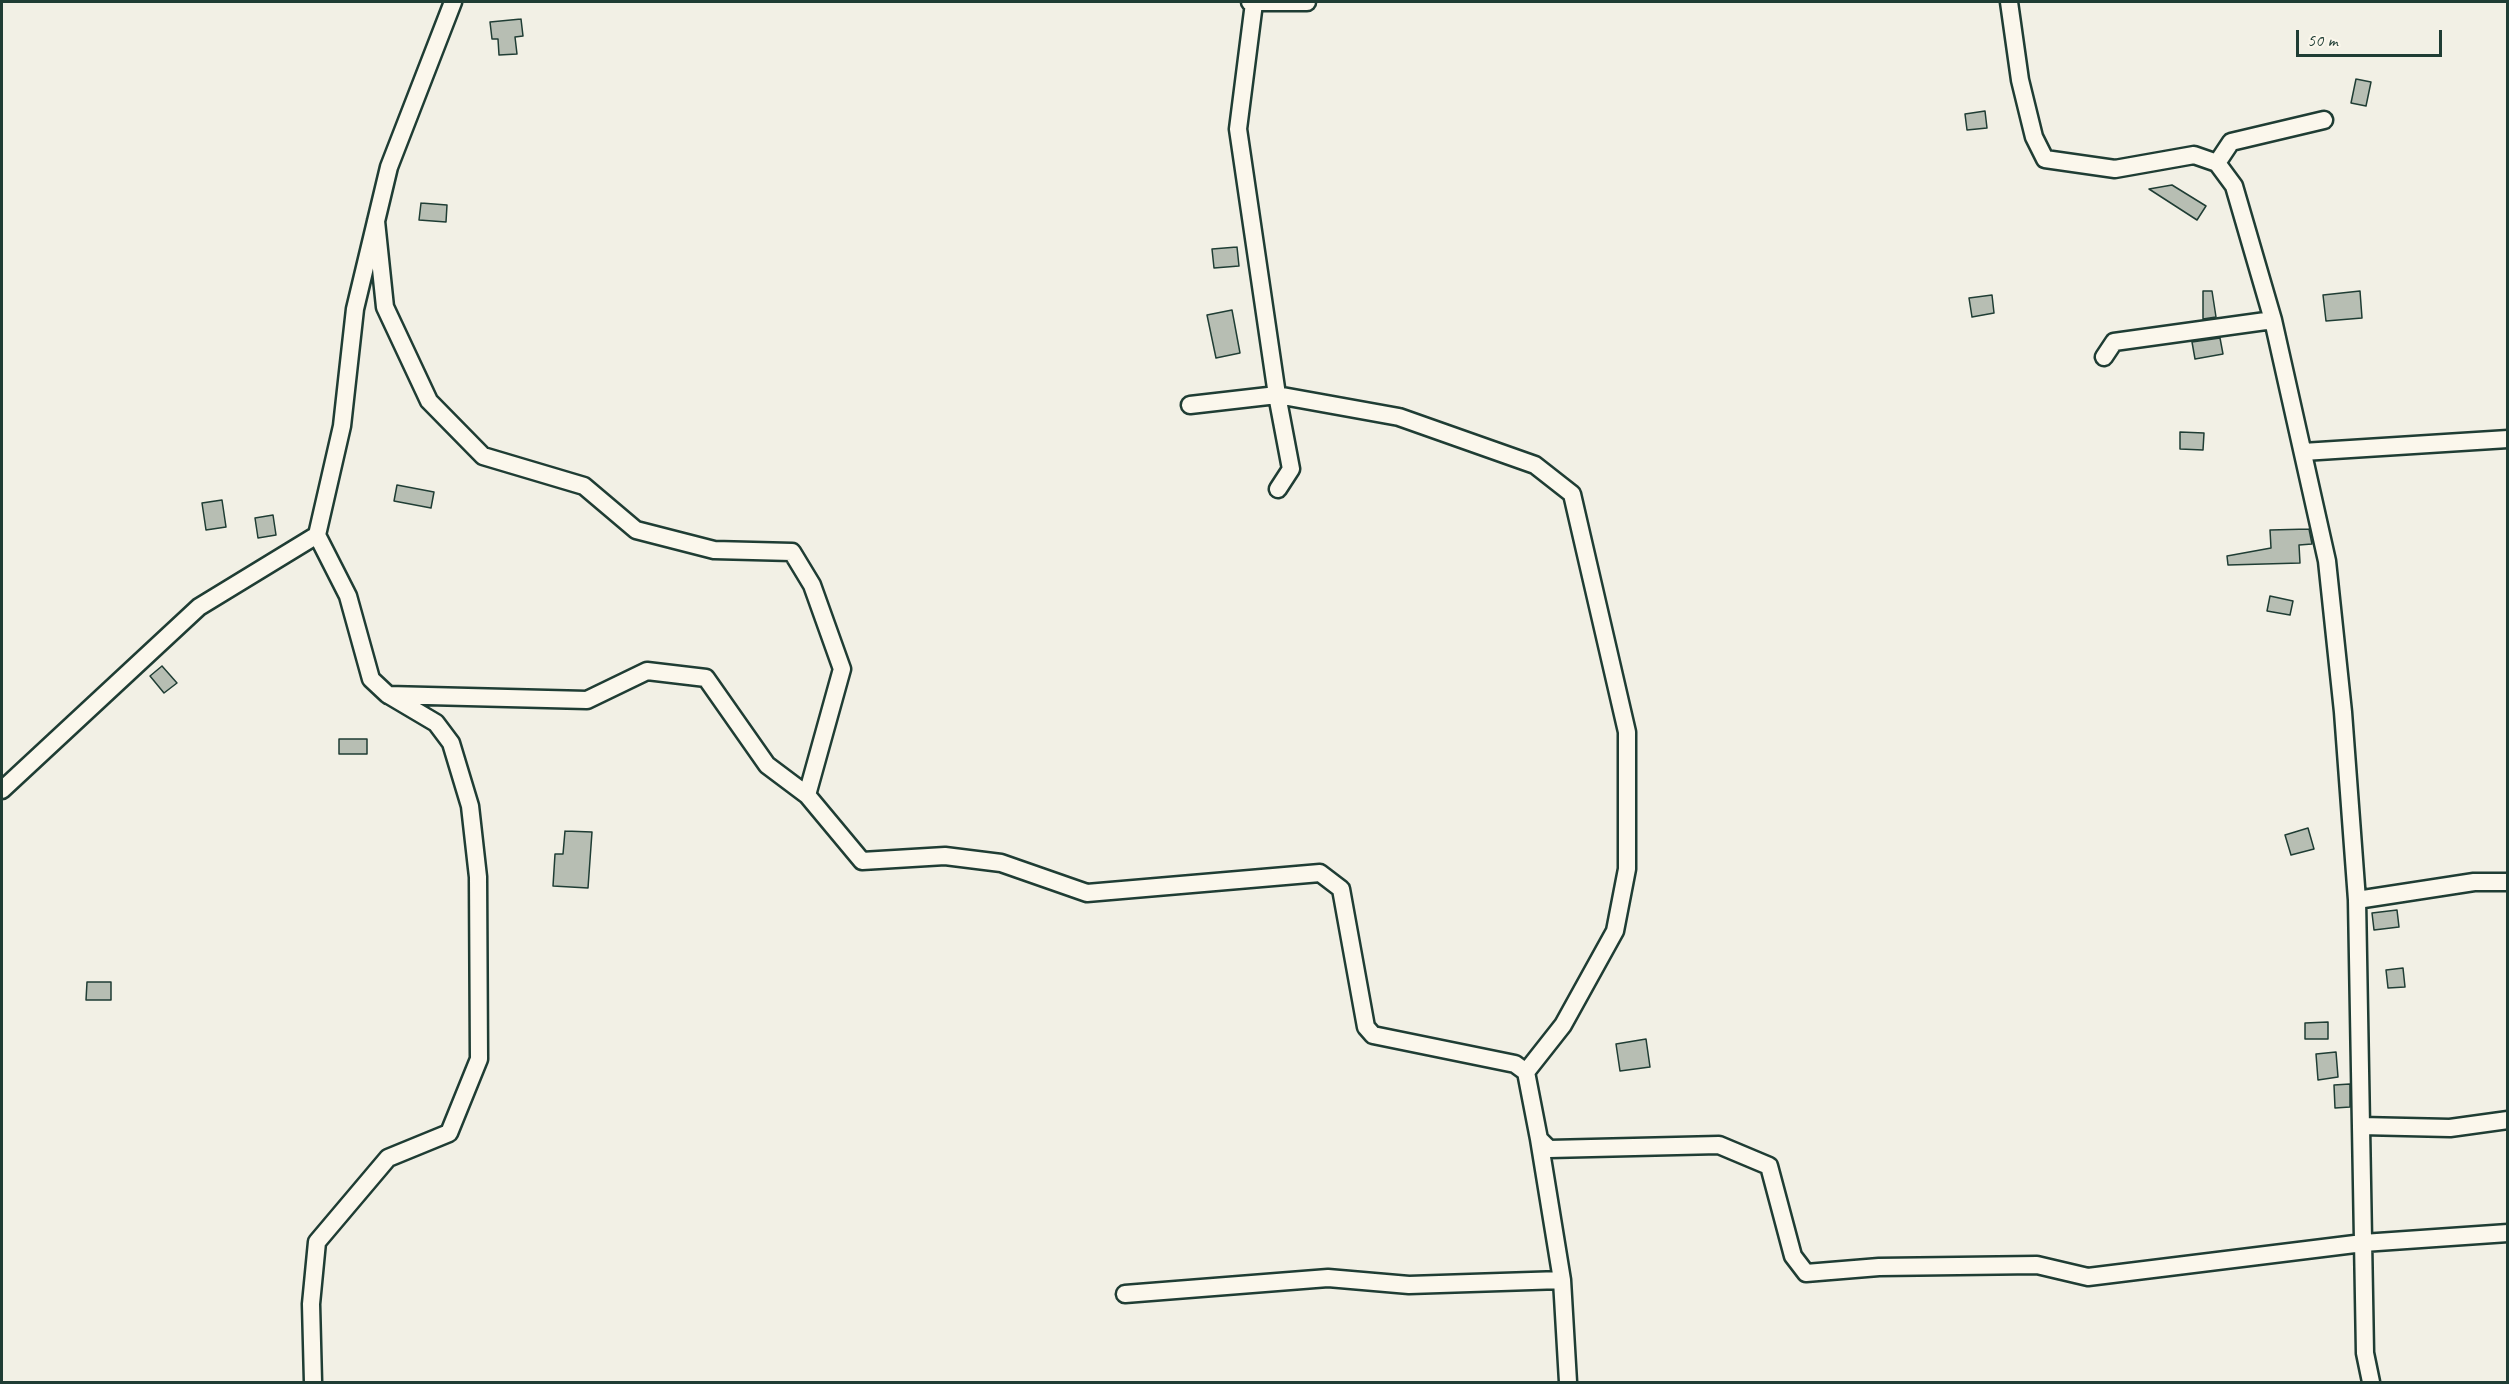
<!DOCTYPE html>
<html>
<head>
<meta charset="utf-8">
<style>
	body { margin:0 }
	#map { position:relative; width:2509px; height:1384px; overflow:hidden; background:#f2f0e5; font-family:Caveat,sans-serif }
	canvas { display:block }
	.frame { position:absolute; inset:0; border:3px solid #1f3d34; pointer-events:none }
	.scale { position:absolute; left:2296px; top:30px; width:146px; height:27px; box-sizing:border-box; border:3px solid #1f3d34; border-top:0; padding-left:8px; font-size:18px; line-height:21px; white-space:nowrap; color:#1f3d34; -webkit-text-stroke:4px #fbf7ec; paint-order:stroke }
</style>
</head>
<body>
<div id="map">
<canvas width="2509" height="1384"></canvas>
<div class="frame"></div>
<div class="scale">50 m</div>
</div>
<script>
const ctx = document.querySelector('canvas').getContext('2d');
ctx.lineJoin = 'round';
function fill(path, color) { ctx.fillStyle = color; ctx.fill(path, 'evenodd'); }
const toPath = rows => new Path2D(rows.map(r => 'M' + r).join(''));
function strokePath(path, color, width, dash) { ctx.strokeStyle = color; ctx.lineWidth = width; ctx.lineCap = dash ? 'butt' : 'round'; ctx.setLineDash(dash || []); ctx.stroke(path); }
const building = toPath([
	[521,19,523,36,515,37,517,54,499,55,498,39,492,39,490,22,521,19],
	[2356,79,2371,82,2366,106,2351,103,2356,79],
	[1985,111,1987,128,1967,130,1965,114,1985,111],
	[2172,185,2206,206,2197,220,2149,189,2172,185],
	[421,203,447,205,446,222,419,220,421,203],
	[1237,247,1239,266,1214,268,1212,249,1237,247],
	[2203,291,2212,291,2216,317,2203,319,2203,291],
	[2360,291,2362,318,2326,321,2323,295,2360,291],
	[1992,295,1994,313,1972,317,1969,298,1992,295],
	[1232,310,1240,353,1216,358,1207,315,1232,310],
	[2220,338,2223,354,2195,359,2192,342,2220,338],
	[2180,432,2204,433,2203,450,2180,449,2180,432],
	[397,485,434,492,431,508,394,501,397,485],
	[222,500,226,527,206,530,202,503,222,500],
	[273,515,276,535,258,538,255,518,273,515],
	[2309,529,2312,544,2299,545,2300,563,2228,565,2227,556,2271,548,2270,530,2309,529],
	[2270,596,2293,601,2290,615,2267,611,2270,596],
	[162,666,177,683,164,693,150,676,162,666],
	[339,739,367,739,367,754,339,754,339,739],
	[2308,828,2314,849,2291,855,2285,835,2308,828],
	[565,831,592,832,588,888,553,886,555,854,563,854,565,831],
	[2397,910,2399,927,2374,930,2372,913,2397,910],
	[2403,968,2405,987,2388,988,2386,970,2403,968],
	[87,982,111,982,111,1000,86,1000,87,982],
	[2328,1022,2328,1039,2305,1039,2305,1023,2328,1022],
	[1646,1039,1650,1067,1620,1071,1616,1044,1646,1039],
	[2336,1052,2338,1077,2318,1080,2316,1054,2336,1052],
	[2350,1084,2350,1107,2335,1108,2334,1085,2350,1084]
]);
fill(building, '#b7beb3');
strokePath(building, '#1f3d34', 1.5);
const street = toPath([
	[1250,2,1307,2],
	[2009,2,2020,80,2034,137,2045,159,2115,169,2194,155,2217,163,2234,186,2273,320,2327,561,2343,712,2357,900,2365,1353,2371,1382],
	[1254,3,1238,129,1277,395,1291,469,1278,489],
	[2217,163,2231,142,2324,120],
	[376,221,385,307,429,401,483,456,584,486,636,530,714,550,792,552,812,585,842,669,807,795,862,861,945,856,1001,863,1087,893,1320,873,1341,889,1366,1027,1373,1035,1515,1064,1526,1072,1539,1139,1549,1149,1719,1145,1769,1166,1793,1256,1806,1273,1879,1267,2037,1265,2088,1277,2363,1243,2508,1233],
	[2104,357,2114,342,2273,320],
	[1190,405,1277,395,1399,417,1535,465,1572,494,1627,732,1627,869,1615,931,1563,1025,1526,1072],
	[2303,452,2508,439],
	[388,695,587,700,647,671,706,678,767,765,807,795],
	[2,790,199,607,317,535,342,426,355,309,389,167,453,2],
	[2357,900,2474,882,2508,882],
	[2361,1126,2450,1128,2508,1120],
	[1539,1139,1562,1280,1568,1382],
	[1125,1294,1328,1278,1409,1285,1562,1280],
	[313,1382,311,1304,317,1242,388,1158,449,1133,479,1059,478,877,470,806,451,743,436,723,387,694,371,679,348,596,317,535]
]);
strokePath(street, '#1f3d34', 21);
strokePath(street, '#fbf7ec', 16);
</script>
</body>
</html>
